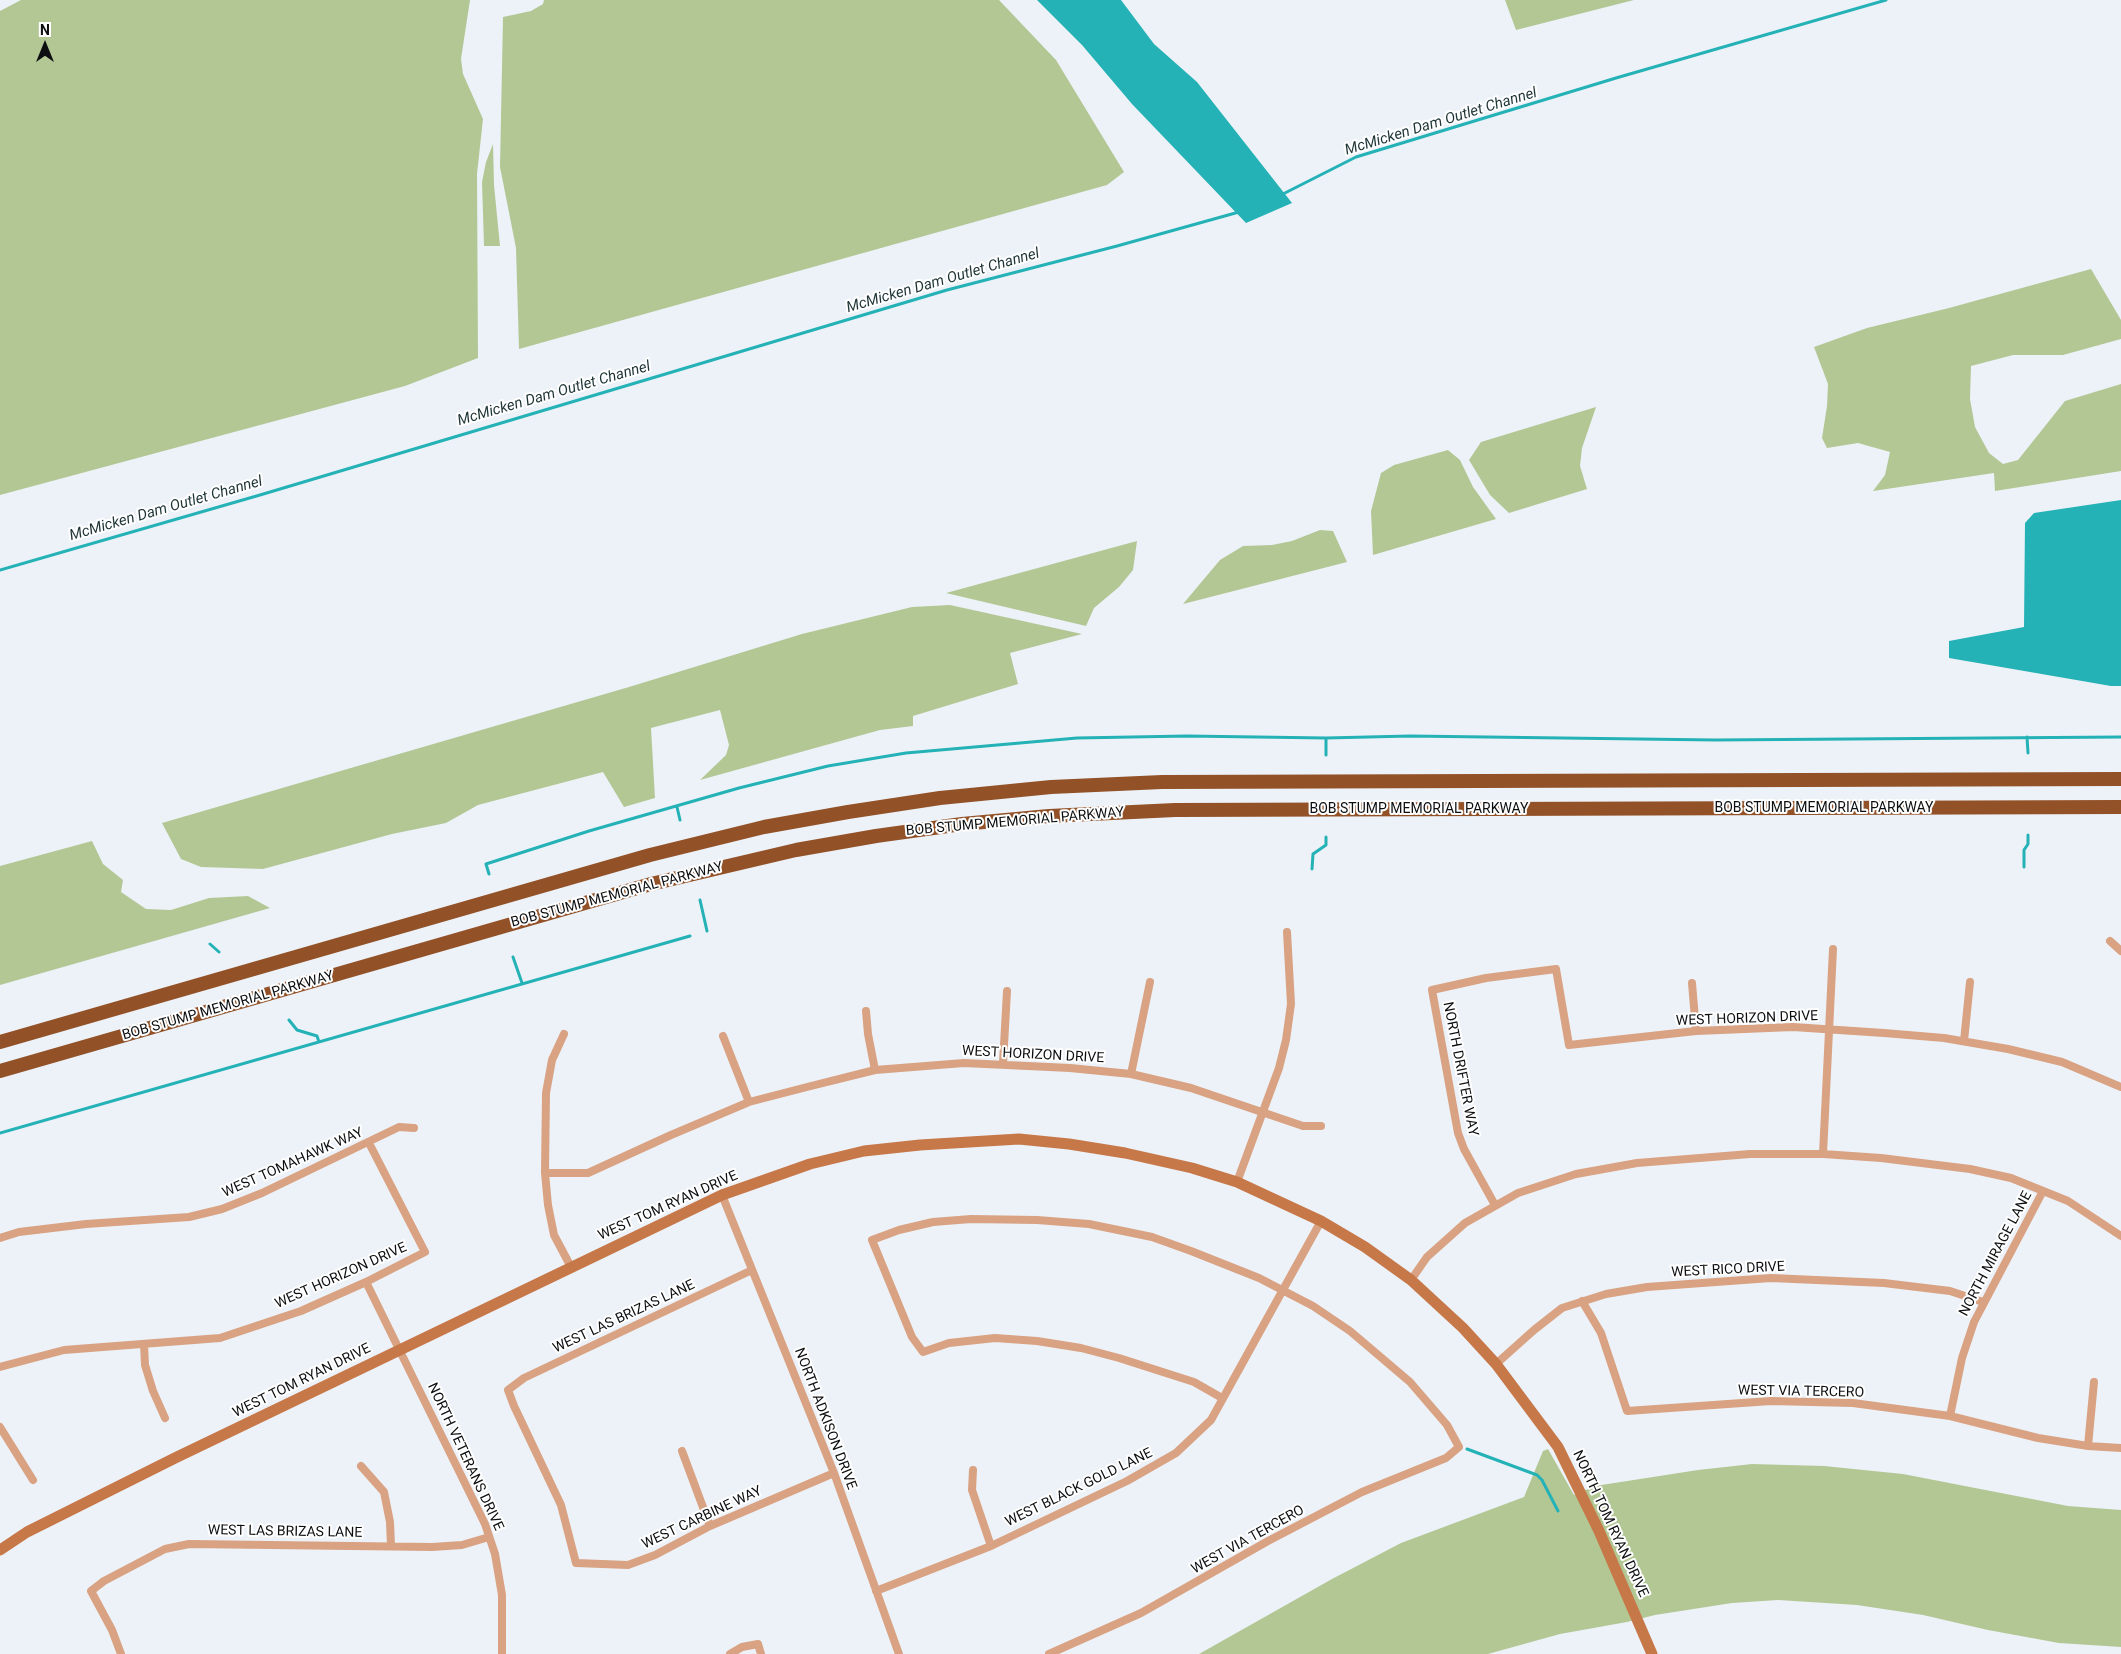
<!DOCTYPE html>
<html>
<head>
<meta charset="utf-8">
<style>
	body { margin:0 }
	#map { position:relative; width:2121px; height:1654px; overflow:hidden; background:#edf2f8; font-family:Roboto,sans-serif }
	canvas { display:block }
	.north { position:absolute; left:20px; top:20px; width:50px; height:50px; -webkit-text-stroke:4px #fff; paint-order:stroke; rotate:0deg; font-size:14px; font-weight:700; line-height:20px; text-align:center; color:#0d0e10 }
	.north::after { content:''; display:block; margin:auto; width:18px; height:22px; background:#0d0e10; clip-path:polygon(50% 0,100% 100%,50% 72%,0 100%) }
</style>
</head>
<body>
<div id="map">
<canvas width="2121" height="1654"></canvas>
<div class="north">N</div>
</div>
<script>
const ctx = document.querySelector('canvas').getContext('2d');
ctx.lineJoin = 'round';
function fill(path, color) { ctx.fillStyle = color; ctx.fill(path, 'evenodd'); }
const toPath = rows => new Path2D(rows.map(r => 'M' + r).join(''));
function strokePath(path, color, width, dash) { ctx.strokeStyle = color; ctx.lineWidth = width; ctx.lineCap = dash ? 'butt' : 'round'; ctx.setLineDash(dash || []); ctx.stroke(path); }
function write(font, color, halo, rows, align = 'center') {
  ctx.font = font + ' Roboto,sans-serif'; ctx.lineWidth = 4; ctx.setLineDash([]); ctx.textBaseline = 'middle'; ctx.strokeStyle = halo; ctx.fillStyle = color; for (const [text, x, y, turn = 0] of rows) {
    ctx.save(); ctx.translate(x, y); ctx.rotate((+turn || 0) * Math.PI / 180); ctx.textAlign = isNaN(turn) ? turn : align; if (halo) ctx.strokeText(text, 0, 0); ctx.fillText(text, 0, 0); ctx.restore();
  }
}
fill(toPath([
	[21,0,470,0,461,59,463,74,483,119,477,174,478,358,405,386,0,495,0,11],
	[544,0,999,0,1056,60,1124,172,1107,185,519,349,516,248,500,167,503,17,531,11,543,4],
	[1505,0,1634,0,1516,30],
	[493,144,494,185,500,246,484,246,482,182,486,162],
	[2091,269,2121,320,2121,339,2063,355,2013,355,1971,366,1970,399,1975,427,1989,453,2003,464,2018,460,2065,401,2121,384,2121,471,1995,491,1994,473,1873,491,1885,475,1890,452,1858,443,1827,448,1822,438,1827,406,1828,384,1814,347,1867,328,1949,308],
	[1596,407,1582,448,1580,466,1587,489,1509,513,1490,495,1469,460,1481,442],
	[1448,450,1460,460,1473,487,1496,519,1373,555,1371,511,1381,473,1394,465],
	[1320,530,1333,531,1347,562,1183,604,1220,560,1243,546,1272,545,1292,541],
	[1137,541,1133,570,1119,587,1094,608,1086,626,946,593],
	[950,605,1082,634,1010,653,1018,684,913,716,913,726,880,730,700,780,726,755,729,745,720,710,651,728,655,798,624,807,603,772,478,805,446,823,392,834,263,869,201,867,181,859,162,823,629,687,802,634,912,607],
	[92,841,103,864,123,880,121,892,146,909,171,910,209,898,248,896,270,908,0,985,0,866],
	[1548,1449,1574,1495,1595,1486,1698,1470,1752,1464,1824,1466,1903,1474,2068,1506,2121,1510,2121,1647,2059,1643,1988,1630,1923,1615,1857,1605,1778,1600,1732,1603,1655,1615,1627,1622,1560,1634,1488,1654,1199,1654,1332,1579,1401,1543,1524,1497,1543,1451]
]), '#b3c795');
fill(toPath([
	[1037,0,1121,0,1154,44,1197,82,1292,203,1246,223,1132,104,1082,45],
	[2121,500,2121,686,2111,686,1949,658,1949,641,2024,627,2025,523,2034,513]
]), '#24b2b6');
strokePath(toPath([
	[1281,195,1356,157,1616,78,1886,0],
	[0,570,260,495,947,290,1117,246,1239,212],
	[2027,737,2028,753],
	[1326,738,1326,755],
	[677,807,680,820],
	[2024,867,2024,850,2028,844,2028,835],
	[1312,869,1313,854,1326,845,1326,837],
	[489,874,486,864,589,831,739,788,828,766,906,753,1077,738,1187,736,1326,738,1410,736,1715,740,2121,737],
	[700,900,707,931],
	[210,944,219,952],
	[513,957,522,983],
	[289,1020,297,1030,317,1036,319,1042],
	[0,1133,690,936],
	[1467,1449,1537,1475,1542,1480,1558,1511]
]), '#24b2b6', 3);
strokePath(toPath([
	[2110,941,2121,951],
	[1692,983,1696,1031],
	[866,1011,868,1034,875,1070],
	[564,1034,552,1060,546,1093,545,1173,548,1205,554,1235,571,1267],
	[723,1036,749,1102],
	[1964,1041,1970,982],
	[1003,1063,1007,991],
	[1131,1074,1150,982],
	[1823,1154,1833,949],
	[545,1173,588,1173,671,1135,749,1102,807,1087,875,1070,964,1063,1070,1068,1131,1074,1191,1088,1303,1126,1321,1126],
	[1237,1182,1279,1068,1286,1040,1291,1004,1287,932],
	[722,1195,834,1473,899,1654],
	[1495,1205,1464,1149,1458,1133,1432,990,1486,978,1556,969,1569,1045,1696,1031,1793,1027,1884,1033,1944,1038,2008,1049,2062,1062,2121,1087],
	[0,1238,19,1232,86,1224,189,1217,222,1209,262,1193,399,1127,414,1128],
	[752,1270,524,1378,508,1390,514,1406,561,1505,576,1563,628,1565,655,1555,710,1526,834,1473],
	[1411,1280,1427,1257,1465,1223,1518,1193,1576,1174,1637,1163,1750,1154,1823,1154,1881,1158,1970,1169,2011,1178,2068,1201,2121,1236],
	[366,1282,485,1524,495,1554,502,1595,502,1654],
	[1582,1301,1601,1333,1627,1411,1771,1401,1853,1403,1950,1416,2038,1438,2088,1446,2121,1448],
	[144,1344,145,1365,153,1391,165,1418],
	[1496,1364,1534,1330,1562,1308,1606,1294,1647,1287,1771,1278,1884,1283,1950,1291,1983,1302],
	[0,1367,64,1350,220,1338,301,1311,366,1282,425,1252,369,1143],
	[1950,1416,1962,1358,1974,1322,2043,1191],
	[0,1427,33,1480],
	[2088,1446,2094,1382],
	[682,1451,710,1526],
	[361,1466,384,1492,390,1522,391,1546],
	[973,1470,972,1490,991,1546],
	[876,1591,991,1546,1127,1481,1176,1453,1211,1420,1321,1221],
	[121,1654,112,1630,91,1591,104,1581,165,1549,189,1544,432,1547,462,1545,489,1537],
	[730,1654,742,1647,758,1644,761,1654],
	[1049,1654,1141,1613,1268,1541,1362,1492,1446,1458,1459,1447,1447,1425,1410,1382,1350,1331,1313,1306,1259,1278,1191,1251,1152,1237,1089,1224,1037,1220,971,1219,933,1222,899,1230,872,1240,912,1337,923,1352,949,1343,995,1338,1037,1341,1081,1348,1119,1358,1194,1382,1222,1398]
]), '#d8a283', 8);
strokePath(toPath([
	[0,1550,27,1532,175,1458,722,1195,810,1164,864,1151,920,1145,1019,1139,1069,1144,1125,1153,1192,1168,1237,1182,1321,1221,1365,1247,1411,1280,1463,1328,1496,1364,1558,1447,1599,1531,1652,1654]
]), '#c77849', 11);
strokePath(toPath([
	[0,1042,650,855,764,827,848,812,940,798,1051,787,1162,782,2121,779],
	[0,1071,651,884,796,850,876,836,962,824,1049,816,1175,810,2121,807]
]), '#925127', 14);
write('14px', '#0d0e10', '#fff', [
	["BOB STUMP MEMORIAL PARKWAY",1824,808],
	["BOB STUMP MEMORIAL PARKWAY",1419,809],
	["BOB STUMP MEMORIAL PARKWAY",1015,822,-5],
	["BOB STUMP MEMORIAL PARKWAY",617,895,-15],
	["BOB STUMP MEMORIAL PARKWAY",228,1006,-16],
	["WEST HORIZON DRIVE",1747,1019,-2],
	["WEST HORIZON DRIVE",1033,1055,3],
	["NORTH DRIFTER WAY",1460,1069,79],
	["WEST TOMAHAWK WAY",293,1163,-24],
	["WEST TOM RYAN DRIVE",668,1206,-24],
	["NORTH MIRAGE LANE",1996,1254,-62],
	["WEST RICO DRIVE",1728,1270,-3],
	["WEST HORIZON DRIVE",341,1276,-24],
	["WEST LAS BRIZAS LANE",624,1317,-25],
	["WEST TOM RYAN DRIVE",302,1381,-26],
	["WEST VIA TERCERO",1801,1392,1],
	["NORTH ADKISON DRIVE",825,1419,69],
	["NORTH VETERANS DRIVE",465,1457,65],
	["WEST BLACK GOLD LANE",1079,1488,-26],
	["WEST CARBINE WAY",702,1518,-25],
	["NORTH TOM RYAN DRIVE",1610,1524,65],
	["WEST LAS BRIZAS LANE",285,1532,1],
	["WEST VIA TERCERO",1248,1540,-29]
]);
write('italic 15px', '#1e3435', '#fff', [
	["McMicken Dam Outlet Channel",1441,122,-17],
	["McMicken Dam Outlet Channel",943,281,-16],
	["McMicken Dam Outlet Channel",554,394,-16],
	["McMicken Dam Outlet Channel",166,509,-16]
]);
</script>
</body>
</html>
